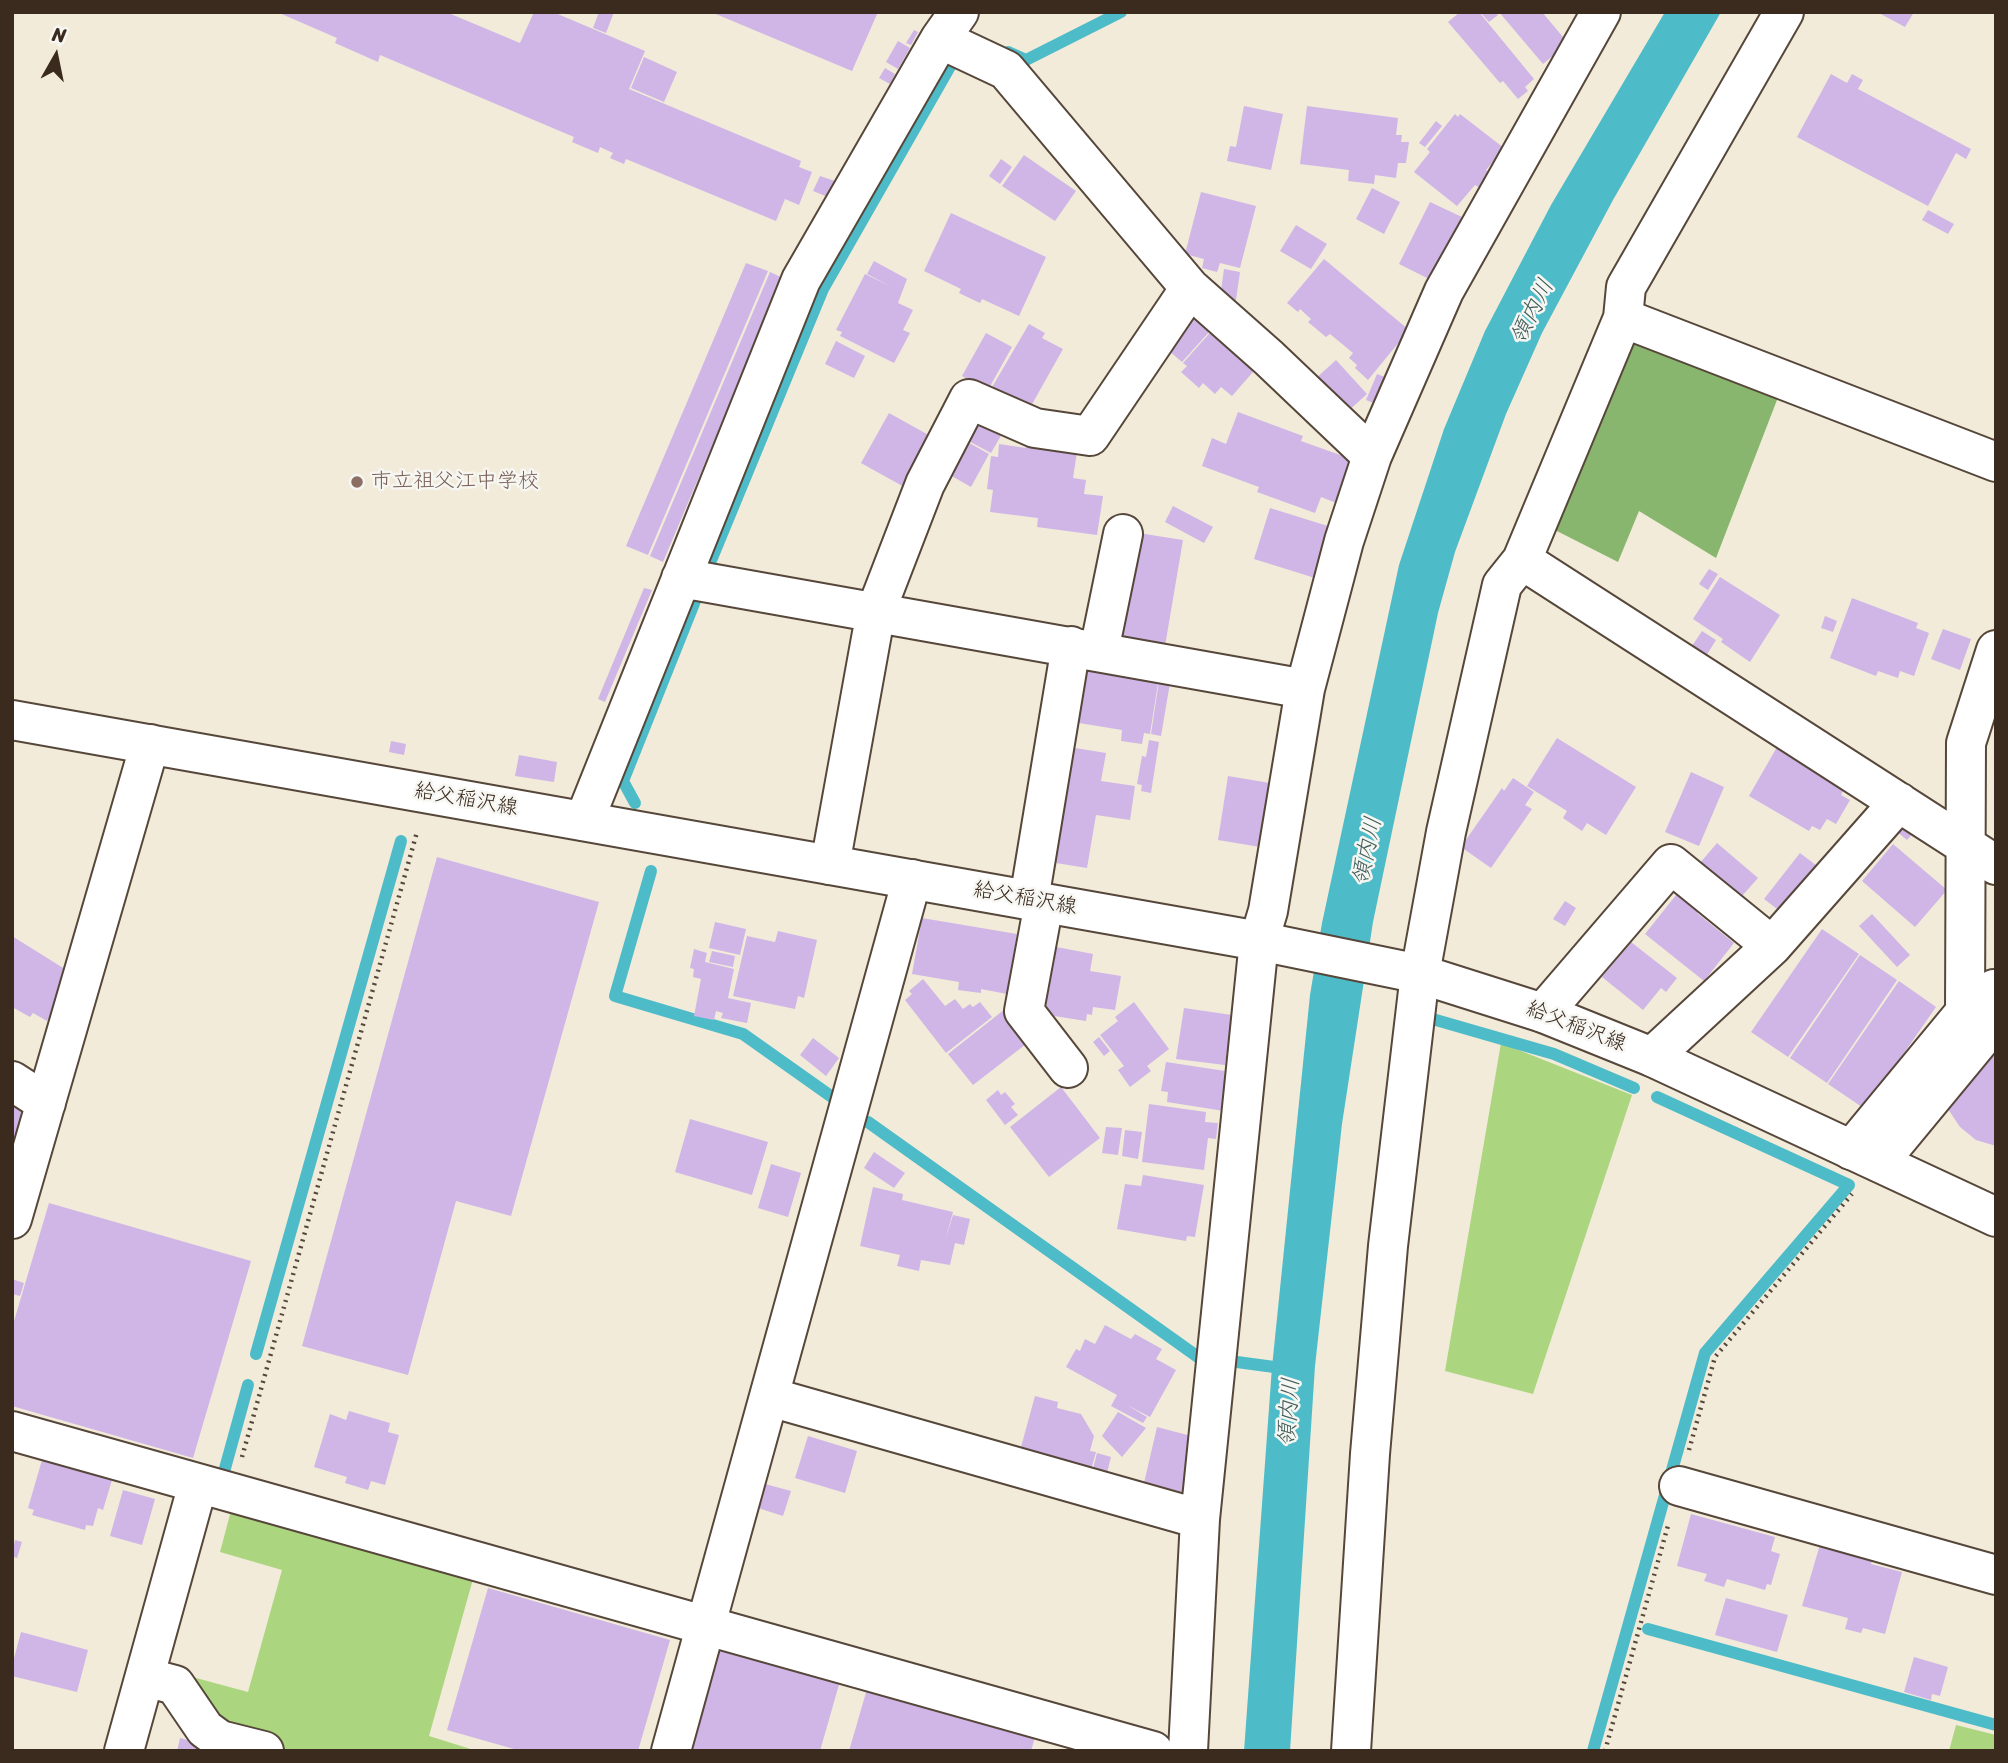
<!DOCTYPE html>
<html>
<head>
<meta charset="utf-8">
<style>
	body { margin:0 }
	#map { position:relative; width:2008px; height:1763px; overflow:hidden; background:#f2ebd9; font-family:Sriracha,sans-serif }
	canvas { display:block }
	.frame { position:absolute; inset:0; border:14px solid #3b2a1e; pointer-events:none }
	.north { position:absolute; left:21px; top:21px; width:70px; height:70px; -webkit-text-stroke:5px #f6f6f2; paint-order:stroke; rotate:9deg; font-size:19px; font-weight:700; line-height:28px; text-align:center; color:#3b2a1e }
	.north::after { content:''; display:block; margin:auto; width:24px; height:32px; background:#3b2a1e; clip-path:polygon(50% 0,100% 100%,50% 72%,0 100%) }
</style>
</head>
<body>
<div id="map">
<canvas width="2008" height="1763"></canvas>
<div class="frame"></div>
<div class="north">N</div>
</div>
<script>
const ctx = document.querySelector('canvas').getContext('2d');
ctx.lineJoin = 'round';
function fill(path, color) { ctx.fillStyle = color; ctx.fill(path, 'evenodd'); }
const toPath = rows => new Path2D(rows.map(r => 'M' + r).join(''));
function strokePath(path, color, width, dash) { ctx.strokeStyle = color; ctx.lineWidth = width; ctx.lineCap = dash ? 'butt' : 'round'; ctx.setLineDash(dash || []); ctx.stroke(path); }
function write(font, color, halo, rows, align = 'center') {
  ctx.font = font + ' Sriracha,"Klee One",sans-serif'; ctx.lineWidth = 5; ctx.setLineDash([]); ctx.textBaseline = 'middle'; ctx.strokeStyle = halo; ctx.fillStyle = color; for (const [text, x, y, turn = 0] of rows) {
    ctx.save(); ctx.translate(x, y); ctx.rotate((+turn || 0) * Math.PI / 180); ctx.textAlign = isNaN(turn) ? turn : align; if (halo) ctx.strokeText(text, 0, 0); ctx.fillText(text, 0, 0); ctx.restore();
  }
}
fill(toPath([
	[1501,1043,1632,1095,1533,1394,1445,1371],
	[233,1503,475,1572,429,1736,477,1751,293,1751,226,1733,185,1675,248,1692,282,1570,220,1552],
	[1956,1725,1996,1735,1996,1751,1949,1751]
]), '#acd580');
fill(toPath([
	[1628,337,1782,387,1716,558,1639,511,1618,562,1547,526]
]), '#89b66e');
fill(toPath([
	[1665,12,1721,12,1613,200,1542,333,1506,414,1455,552,1438,613,1373,922,1342,1124,1315,1366,1290,1751,1244,1751,1272,1367,1310,995,1322,923,1399,565,1444,429,1485,331,1551,205]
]), '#4ebcc8');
strokePath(toPath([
	[1008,52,1026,60,1121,12],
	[710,563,823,289,952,63],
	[635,803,623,781,695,601],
	[651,871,615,996,743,1034,832,1097],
	[1429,1018,1554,1054,1634,1088],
	[868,1122,1198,1357],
	[256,1354,401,841],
	[1237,1362,1289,1369],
	[224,1472,248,1385],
	[1648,1629,1996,1725],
	[1593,1751,1705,1353,1849,1185,1657,1097]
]), '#4ebcc8', 12);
fill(toPath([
	[277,12,446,12,520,43,534,12,553,12,645,51,629,89,801,161,799,167,812,172,799,205,785,199,776,221,626,159,624,164,610,158,613,153,600,147,598,153,572,142,574,137,380,55,378,62,335,43,337,38],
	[599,12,614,12,606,33,593,28],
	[711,12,878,12,852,71],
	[1460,12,1479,12,1534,79,1525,87,1528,91,1518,99,1503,81,1500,83,1448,22],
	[1480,12,1495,12,1498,15,1489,22],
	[1499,12,1542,12,1568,43,1543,64],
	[1877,12,1914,12,1905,27],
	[914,30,918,32,911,45,906,43],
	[898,41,910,48,898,69,886,62],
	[644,57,677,72,664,102,631,88],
	[885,68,895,74,890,84,879,78],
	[1831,74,1847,83,1852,74,1863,80,1858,89,1971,149,1966,159,1956,153,1928,206,1797,137],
	[1244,106,1283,114,1271,170,1227,161,1230,146,1236,147],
	[1307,106,1398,118,1396,135,1402,135,1401,142,1409,142,1406,163,1398,163,1396,178,1375,175,1374,184,1348,181,1349,170,1300,164],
	[1455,114,1458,117,1460,114,1504,148,1486,170,1491,174,1480,188,1475,185,1457,206,1414,172,1430,152,1427,149],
	[1436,121,1442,126,1425,147,1419,143],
	[1024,155,1076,191,1055,221,1002,186],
	[1001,159,1012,167,1000,184,989,176],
	[820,176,835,181,828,197,813,191],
	[1372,188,1400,202,1384,234,1356,219],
	[1201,192,1256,206,1240,268,1220,263,1217,272,1202,268,1204,259,1185,254],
	[1430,202,1462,217,1431,280,1399,264],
	[1928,210,1954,224,1948,234,1922,220],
	[951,213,1046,257,1019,316,982,299,980,303,959,293,961,289,924,271],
	[1296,225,1327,244,1311,269,1280,251],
	[1324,259,1409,330,1368,380,1355,368,1357,365,1349,358,1353,353,1330,334,1326,337,1308,322,1311,319,1300,309,1298,312,1287,303],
	[874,261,907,279,898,303,913,310,903,330,910,333,894,363,840,336,842,332,836,330,865,274,890,286,867,274],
	[746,263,768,271,648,555,626,546],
	[1224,269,1240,272,1236,300,1220,298],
	[770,272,783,278,663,562,650,556],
	[1190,314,1210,331,1182,362,1162,345],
	[1029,324,1045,333,1042,338,1063,349,1026,415,988,394],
	[1216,326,1260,364,1232,396,1221,387,1215,394,1203,383,1199,388,1181,372,1187,366,1183,363],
	[986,333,1012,347,988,390,962,376],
	[836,341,865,356,854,378,825,364],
	[1336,360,1367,394,1345,414,1314,380],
	[1377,374,1390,379,1378,405,1366,400],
	[976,410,1006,427,991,453,961,437],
	[1238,412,1303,436,1301,441,1357,461,1339,504,1321,497,1315,513,1257,492,1259,487,1202,466,1212,438,1226,444],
	[889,413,934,438,906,488,861,463],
	[962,439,989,454,971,487,943,471],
	[999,444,1026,448,1026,444,1077,452,1073,478,1086,480,1084,494,1103,496,1097,535,1037,527,1038,518,990,512,993,490,987,489,991,456,998,457],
	[1173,506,1213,527,1204,543,1165,522],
	[1270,508,1331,527,1315,578,1254,559],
	[1132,532,1183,540,1165,646,1117,646],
	[1709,569,1718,574,1708,590,1699,584],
	[1720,577,1780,615,1750,662,1721,642,1723,639,1693,619],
	[644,588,652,590,605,702,598,699],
	[1852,598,1918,623,1916,628,1929,633,1914,676,1900,671,1898,678,1878,671,1876,676,1830,658],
	[1825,616,1837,621,1833,632,1821,628],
	[1943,629,1971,639,1960,670,1931,659],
	[1702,631,1716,640,1703,661,1688,652],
	[1082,665,1159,677,1150,734,1144,733,1142,744,1121,741,1122,730,1073,722],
	[1159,681,1170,683,1161,736,1151,734],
	[1557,738,1636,787,1606,835,1587,823,1582,831,1563,818,1567,811,1527,786],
	[1149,740,1159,742,1151,793,1141,791,1142,785,1137,784,1142,756,1146,757],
	[391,741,406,744,404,755,389,752],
	[1069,747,1106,753,1101,781,1135,786,1130,820,1096,815,1087,868,1050,862],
	[1777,747,1845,787,1841,795,1850,800,1836,824,1827,819,1820,830,1812,826,1809,831,1749,796],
	[519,755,557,762,554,782,515,776],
	[1691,772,1724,787,1699,846,1665,832],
	[1228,776,1270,783,1260,847,1218,840],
	[1513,778,1534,792,1525,805,1532,809,1491,868,1461,847,1502,788,1504,791],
	[1903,823,1914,832,1907,840,1896,831],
	[1717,843,1758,878,1734,905,1694,870],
	[1893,844,1947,890,1915,927,1862,881],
	[1800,853,1821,869,1785,915,1764,899],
	[437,857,599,902,511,1216,456,1201,408,1375,302,1346],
	[1680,890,1702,908,1697,913,1734,943,1704,981,1645,934],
	[1565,901,1576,908,1565,926,1553,919],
	[1872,914,1910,955,1897,967,1859,926],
	[922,918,1017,934,1007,994,981,989,981,993,958,990,959,982,912,974],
	[715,922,746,929,740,955,709,948],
	[1822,929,1859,954,1788,1057,1751,1032],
	[778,931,817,940,804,998,798,996,795,1009,733,996,747,936,775,942],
	[12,936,68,971,57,989,64,993,47,1021,33,1013,30,1017,12,1007],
	[1631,942,1677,978,1666,992,1661,988,1643,1010,1602,977],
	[1051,946,1093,954,1090,971,1121,976,1115,1010,1093,1007,1092,1015,1087,1014,1086,1021,1048,1015,1041,1004],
	[694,949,707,953,705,962,734,969,728,998,751,1003,747,1023,721,1018,723,1013,716,1011,714,1020,694,1016,701,979,693,977,694,969,690,968],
	[712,951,735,956,733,967,709,962],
	[1860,955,1897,980,1827,1083,1790,1058],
	[923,979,945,1006,955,999,963,1009,970,1004,973,1007,980,1002,992,1017,946,1053,905,1000,912,994,909,991],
	[1899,981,1936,1007,1865,1109,1828,1084],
	[1134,1002,1169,1049,1147,1066,1151,1071,1130,1087,1118,1070,1124,1066,1100,1035,1118,1021,1115,1017],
	[1184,1008,1232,1015,1225,1065,1176,1059],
	[1005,1009,1030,1041,973,1085,948,1054],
	[1099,1037,1110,1051,1104,1056,1093,1042],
	[813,1038,839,1058,826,1076,800,1055],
	[1996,1049,1996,1146,1976,1140,1960,1127,1948,1109],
	[1166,1062,1225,1071,1224,1075,1228,1076,1224,1111,1167,1102,1168,1092,1161,1091],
	[1061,1087,1100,1138,1049,1177,1010,1127],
	[998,1090,1001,1095,1005,1092,1015,1104,1011,1107,1018,1115,1005,1125,986,1100],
	[12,1095,34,1110,12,1141],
	[1149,1104,1206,1112,1205,1122,1218,1123,1216,1139,1208,1138,1204,1170,1142,1162],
	[690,1119,768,1142,752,1195,675,1172],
	[1106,1127,1122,1128,1118,1155,1102,1153],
	[1125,1130,1142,1132,1138,1159,1122,1156],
	[874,1152,905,1173,894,1188,864,1168],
	[771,1164,801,1173,788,1217,758,1208],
	[1143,1175,1204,1185,1195,1237,1187,1236,1186,1241,1117,1229,1125,1184,1141,1186],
	[873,1187,903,1194,902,1200,953,1212,945,1241,953,1215,970,1219,964,1245,955,1243,950,1265,921,1260,919,1271,897,1266,900,1255,860,1246],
	[49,1203,251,1261,193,1458,12,1406,12,1328],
	[12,1279,24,1283,20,1296,12,1294],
	[1105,1325,1131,1339,1135,1334,1162,1349,1156,1359,1176,1370,1150,1417,1127,1405,1147,1417,1143,1423,1111,1406,1117,1395,1066,1367,1076,1349,1080,1351,1085,1339,1095,1344],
	[1035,1396,1058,1402,1057,1408,1081,1414,1094,1436,1090,1451,1096,1452,1089,1477,1018,1458],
	[349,1411,390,1423,388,1432,399,1435,385,1485,371,1481,368,1490,345,1483,347,1477,314,1467,330,1414,346,1420],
	[1118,1412,1146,1428,1122,1457,1102,1436],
	[1157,1427,1195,1437,1182,1492,1144,1483],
	[808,1436,857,1451,845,1493,795,1478],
	[1097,1453,1111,1457,1107,1473,1093,1469],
	[42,1460,112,1480,103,1510,98,1508,93,1526,86,1525,85,1530,32,1515,34,1510,28,1508],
	[765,1484,791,1491,783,1516,758,1508],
	[123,1490,155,1499,142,1545,110,1536],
	[1691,1514,1775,1537,1771,1551,1780,1554,1771,1585,1767,1584,1765,1590,1727,1579,1724,1587,1704,1581,1707,1574,1677,1566],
	[15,1540,22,1542,17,1558,12,1556],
	[1821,1541,1874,1555,1871,1564,1902,1572,1885,1634,1863,1628,1861,1633,1845,1629,1848,1618,1802,1606],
	[488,1588,670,1640,638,1751,521,1751,447,1730],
	[1726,1598,1788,1615,1777,1652,1715,1635],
	[21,1632,88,1650,77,1692,12,1676,12,1666],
	[721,1647,840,1681,820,1751,691,1751],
	[1914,1657,1948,1667,1940,1696,1932,1694,1931,1700,1904,1692],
	[867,1689,1035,1737,1031,1751,849,1751],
	[180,1738,224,1750,224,1751,177,1751]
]), '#cfb6e7');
const minor = toPath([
	[940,39,959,12],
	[1623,318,1996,462],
	[1522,560,1996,865],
	[681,578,1305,689],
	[1099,651,1123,534],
	[584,821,801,280,940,39,1006,70,1190,288,1269,358,1372,456],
	[830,865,876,611,925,484,969,399,1035,428,1090,436,1190,288],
	[1029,900,1071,646],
	[1044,903,1024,1011,1068,1068],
	[1543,1013,1671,864,1772,946],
	[1652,1057,1772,946,1899,802],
	[12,1081,46,1103],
	[1851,1150,1965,1012,1966,743,1996,650],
	[1879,1162,1993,1024,1994,989],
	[12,1219,150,744],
	[770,1397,1200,1519],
	[12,1431,1153,1751],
	[1679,1486,1996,1575],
	[145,1677,175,1685,205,1729,220,1740,264,1751],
	[124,1751,198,1484],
	[671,1751,912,879],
	[1188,1751,1200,1519,1259,941,1268,911,1305,689,1344,541,1372,456,1444,291,1601,12],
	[1351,1751,1370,1454,1388,1246,1420,974,1446,832,1502,585,1522,560,1623,318,1626,287,1784,12]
]);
const major = toPath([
	[12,720,1259,941,1420,974,1543,1013,1652,1057,1996,1217]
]);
strokePath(minor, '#56473a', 42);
strokePath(major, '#56473a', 42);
strokePath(toPath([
	[1689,1450,1715,1357,1852,1194],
	[242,1457,417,832],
	[1605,1751,1669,1522]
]), '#56473a', 4.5, [2, 5]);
strokePath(minor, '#fff', 38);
strokePath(major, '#fff', 38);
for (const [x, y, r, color] of [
	[357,482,7,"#8d6e63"]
]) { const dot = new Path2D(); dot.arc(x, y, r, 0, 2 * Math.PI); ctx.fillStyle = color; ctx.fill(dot); strokePath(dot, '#f6f6f2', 2.5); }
write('21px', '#785e54', '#f6f6f2', [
	["市立祖父江中学校",371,482]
], 'left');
write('21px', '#3b2a1e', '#f6f6f2', [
	["給父稲沢線",466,800,10],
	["給父稲沢線",1025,899,10],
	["給父稲沢線",1576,1027,21]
]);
write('italic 23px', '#425d5a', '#f6f6f2', [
	["領内川",1533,312,-63],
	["領内川",1368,851,-78],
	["領内川",1290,1412,-86]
]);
</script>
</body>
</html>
